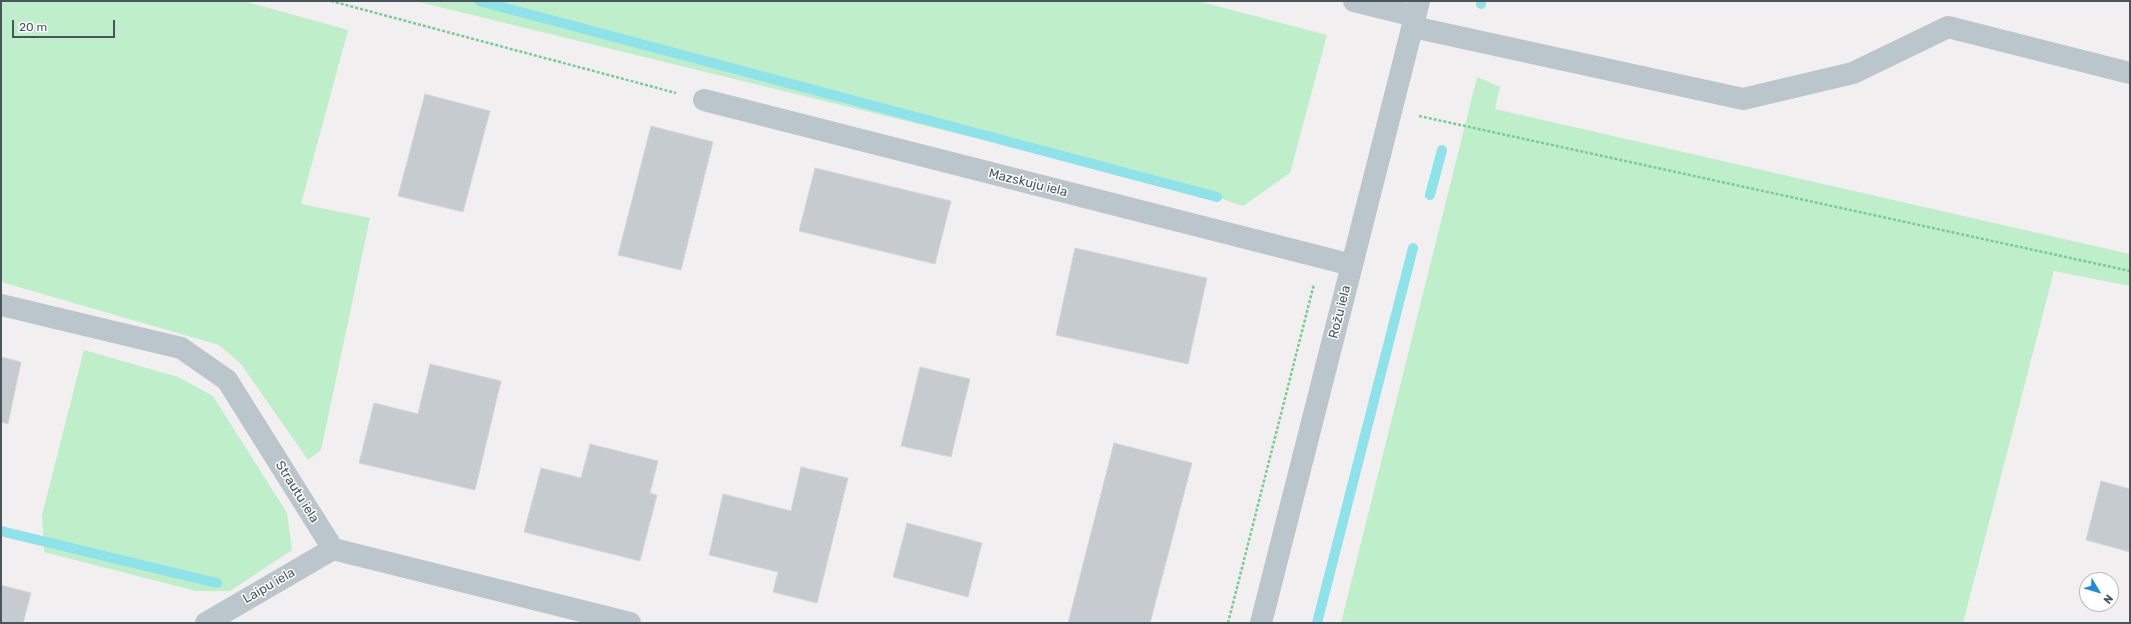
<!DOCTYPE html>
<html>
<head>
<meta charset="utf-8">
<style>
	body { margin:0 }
	#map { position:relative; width:2131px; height:624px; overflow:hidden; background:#f2eff0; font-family:Rubik,sans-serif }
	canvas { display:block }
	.frame { position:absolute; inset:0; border:2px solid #48555c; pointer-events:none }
	.north { position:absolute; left:2079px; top:572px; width:40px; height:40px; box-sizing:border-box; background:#fff; border:1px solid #b6bbbe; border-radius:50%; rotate:128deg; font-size:11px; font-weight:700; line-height:16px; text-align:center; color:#48555c }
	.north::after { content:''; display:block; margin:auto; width:14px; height:18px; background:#1f8bdc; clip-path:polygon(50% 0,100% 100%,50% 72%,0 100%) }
	.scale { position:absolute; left:12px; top:20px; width:103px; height:18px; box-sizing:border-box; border:2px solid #48555c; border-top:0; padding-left:5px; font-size:12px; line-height:14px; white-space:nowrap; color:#48555c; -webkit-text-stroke:3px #fff; paint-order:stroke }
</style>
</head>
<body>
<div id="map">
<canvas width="2131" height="624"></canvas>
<div class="frame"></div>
<div class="north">N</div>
<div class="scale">20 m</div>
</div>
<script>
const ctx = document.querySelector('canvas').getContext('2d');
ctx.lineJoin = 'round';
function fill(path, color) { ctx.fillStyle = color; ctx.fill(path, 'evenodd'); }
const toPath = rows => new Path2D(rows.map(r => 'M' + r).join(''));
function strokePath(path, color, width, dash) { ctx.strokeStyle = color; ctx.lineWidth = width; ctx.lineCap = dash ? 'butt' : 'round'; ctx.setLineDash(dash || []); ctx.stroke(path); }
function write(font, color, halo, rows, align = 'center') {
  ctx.font = font + ' Rubik,sans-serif'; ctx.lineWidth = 3; ctx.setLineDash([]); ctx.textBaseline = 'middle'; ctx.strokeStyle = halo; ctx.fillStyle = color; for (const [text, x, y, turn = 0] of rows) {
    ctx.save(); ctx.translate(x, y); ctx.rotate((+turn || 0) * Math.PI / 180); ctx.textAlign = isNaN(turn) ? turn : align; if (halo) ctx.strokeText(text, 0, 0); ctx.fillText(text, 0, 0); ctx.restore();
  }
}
fill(toPath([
	[1,1,244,1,348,30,301,204,370,218,321,450,308,460,241,364,219,345,1,282],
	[415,1,1198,1,1327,35,1290,173,1243,206,1217,197],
	[1477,77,1500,87,1495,109,2130,254,2130,286,2054,271,1963,623,1341,623],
	[84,350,178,377,213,396,287,513,292,550,230,591,196,591,44,552,42,515]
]), '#bfeecb');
strokePath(toPath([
	[479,1,1217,197],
	[1481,4,1481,1],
	[1430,195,1442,150],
	[1,531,217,583],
	[1317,623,1413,248]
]), '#8ee2e9', 10);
const building = toPath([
	[425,94,490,111,463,212,398,196,425,94],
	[651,126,713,142,681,270,618,255,651,126],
	[815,168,951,201,935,264,799,231,815,168],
	[1075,248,1207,278,1188,364,1056,335,1075,248],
	[1,357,21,362,8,424,1,422,1,357],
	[430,364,501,381,475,490,359,463,374,403,418,414,430,364],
	[920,367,970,379,951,457,901,446,920,367],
	[1114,443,1192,463,1150,623,1068,623,1114,443],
	[590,444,658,461,650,493,657,495,640,561,524,532,541,468,581,478,590,444],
	[801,467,848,478,817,603,773,592,778,572,709,555,723,494,791,511,801,467],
	[2101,481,2130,489,2130,552,2086,540,2101,481],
	[907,523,982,543,968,597,893,577,907,523],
	[1,585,31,593,23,623,1,623,1,585]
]);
fill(building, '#c6cbcf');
strokePath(building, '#d3d6da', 1);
strokePath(toPath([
	[331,1,676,93],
	[1419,116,2130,271],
	[1228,623,1314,284]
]), '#78cb97', 2.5, [3, 2]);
strokePath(toPath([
	[1354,1,1415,16],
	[1413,27,1743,99,1853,73,1948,27,2130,73],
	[704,100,1352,265],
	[1,305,181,348,227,380,333,549,630,623],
	[206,623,333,549],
	[1261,623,1419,1]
]), '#bbc6cc', 22);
write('13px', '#48555c', '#fff', [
	["Mazskuju iela",1028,183,14],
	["Rožu iela",1340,312,-76],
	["Strautu iela",297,492,58],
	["Laipu iela",269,586,-30]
]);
</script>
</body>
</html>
